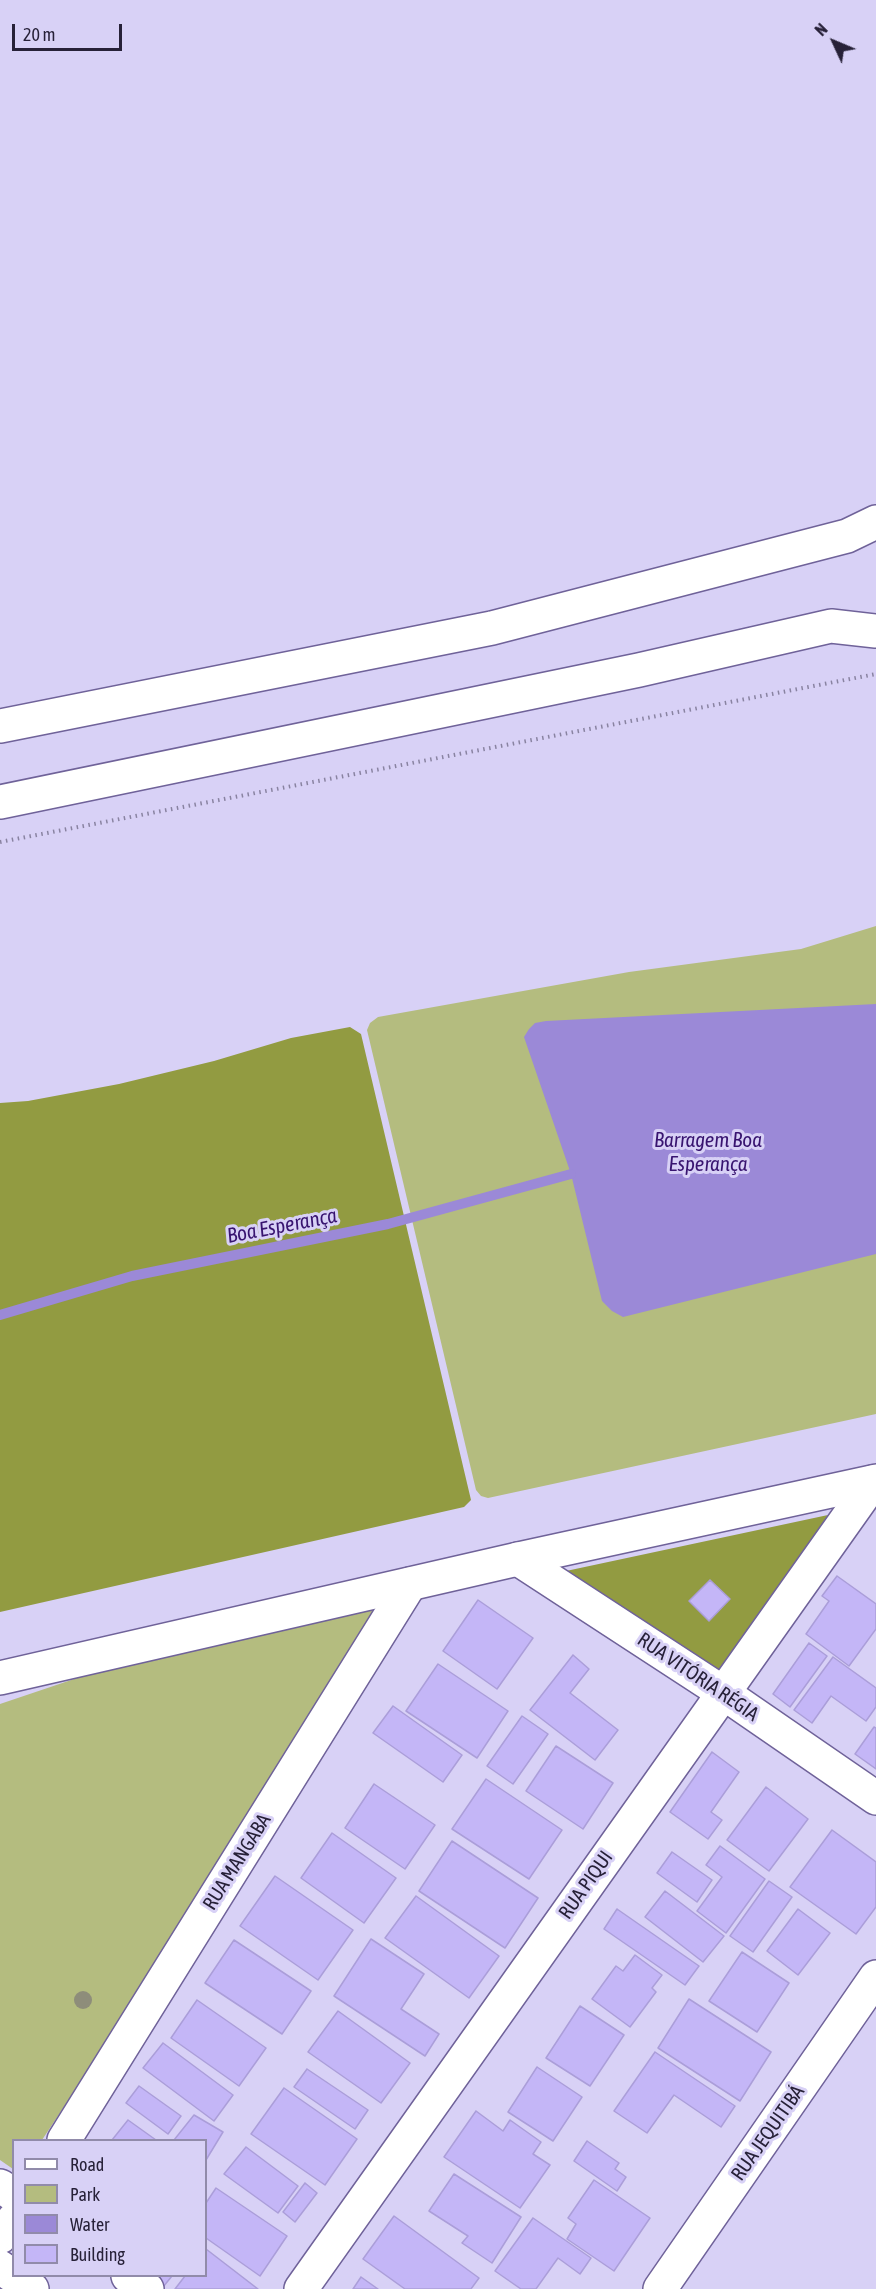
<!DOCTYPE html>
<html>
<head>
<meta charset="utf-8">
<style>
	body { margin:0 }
	#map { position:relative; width:876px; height:2289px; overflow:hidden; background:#d8d1f6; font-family:"Asap Condensed",sans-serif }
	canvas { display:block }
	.legend { position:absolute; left:12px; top:2139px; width:195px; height:138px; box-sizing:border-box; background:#d8d1f6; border:2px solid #918baa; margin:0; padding:8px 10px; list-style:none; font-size:18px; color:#272138 }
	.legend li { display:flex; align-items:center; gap:12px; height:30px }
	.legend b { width:30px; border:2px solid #918baa }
	.north { position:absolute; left:804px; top:12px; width:60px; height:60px; -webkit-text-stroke:4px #d8d1f6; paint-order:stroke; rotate:314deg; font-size:16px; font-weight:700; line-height:24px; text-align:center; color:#272138 }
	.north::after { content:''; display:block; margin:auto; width:21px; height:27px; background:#272138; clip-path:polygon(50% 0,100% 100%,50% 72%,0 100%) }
	.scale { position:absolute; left:12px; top:24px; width:110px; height:27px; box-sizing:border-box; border:3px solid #272138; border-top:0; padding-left:8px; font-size:18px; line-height:21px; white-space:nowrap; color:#272138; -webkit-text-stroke:4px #d8d1f6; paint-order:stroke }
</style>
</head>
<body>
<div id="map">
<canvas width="876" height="2289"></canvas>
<ul class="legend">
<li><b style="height:8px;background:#fff"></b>Road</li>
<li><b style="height:16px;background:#b4bc7f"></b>Park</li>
<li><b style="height:16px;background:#9b89d7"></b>Water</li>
<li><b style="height:16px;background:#c4b6f7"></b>Building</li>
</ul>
<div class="north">N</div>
<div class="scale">20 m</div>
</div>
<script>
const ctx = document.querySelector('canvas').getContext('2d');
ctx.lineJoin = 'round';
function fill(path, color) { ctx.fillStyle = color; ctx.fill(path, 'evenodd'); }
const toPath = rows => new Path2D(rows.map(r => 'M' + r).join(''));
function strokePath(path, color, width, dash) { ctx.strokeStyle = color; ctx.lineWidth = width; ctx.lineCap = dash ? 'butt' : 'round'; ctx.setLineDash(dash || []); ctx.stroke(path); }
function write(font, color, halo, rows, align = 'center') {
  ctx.font = font + ' "Asap Condensed",sans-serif'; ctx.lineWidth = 6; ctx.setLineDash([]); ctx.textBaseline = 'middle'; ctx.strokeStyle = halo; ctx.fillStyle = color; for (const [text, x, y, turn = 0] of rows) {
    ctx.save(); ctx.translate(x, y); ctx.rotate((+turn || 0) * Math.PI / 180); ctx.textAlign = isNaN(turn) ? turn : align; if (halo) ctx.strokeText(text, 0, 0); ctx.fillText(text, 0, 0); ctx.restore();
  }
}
fill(toPath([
	[876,926,876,1414,488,1498,481,1496,476,1490,367,1030,370,1023,378,1017,629,972,801,949],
	[387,1605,174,1941,42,2140,14,2140,13,2169,0,2160,0,1704,92,1673]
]), '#b4bc7f');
fill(toPath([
	[350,1027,361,1034,471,1500,464,1507,0,1612,0,1103,28,1101,119,1084,214,1061,291,1038],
	[828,1515,717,1678,566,1571]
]), '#929b41');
fill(toPath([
	[876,1004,876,1254,623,1317,612,1311,602,1301,571,1174,524,1037,529,1029,535,1023,546,1021]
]), '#9b89d7');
strokePath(toPath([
	[0,1315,132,1276,388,1224,571,1174]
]), '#9b89d7', 10);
const building = toPath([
	[837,1576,876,1604,876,1629,849,1666,806,1634,829,1601,822,1596,837,1576],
	[710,1580,730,1599,709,1621,689,1601,710,1580],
	[478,1600,533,1638,497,1689,443,1651,478,1600],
	[809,1643,827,1656,790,1707,773,1694,809,1643],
	[573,1655,589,1669,570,1693,618,1730,595,1760,530,1710,573,1655],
	[833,1657,876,1688,876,1707,866,1721,831,1696,812,1723,794,1710,833,1657],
	[438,1664,508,1711,477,1758,406,1711,438,1664],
	[393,1706,462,1755,443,1782,373,1733,393,1706],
	[522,1716,548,1734,513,1784,487,1766,522,1716],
	[874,1727,876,1728,876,1769,855,1754,874,1727],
	[556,1746,613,1783,583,1829,526,1791,556,1746],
	[712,1752,739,1772,711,1812,722,1820,708,1839,670,1812,712,1752],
	[486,1779,562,1830,529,1879,452,1829,486,1779],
	[374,1784,435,1825,405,1869,345,1828,374,1784],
	[766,1787,808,1819,769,1871,727,1840,766,1787],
	[832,1830,876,1862,876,1907,856,1934,790,1887,832,1830],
	[332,1833,396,1878,364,1923,301,1878,332,1833],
	[452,1841,538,1898,505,1948,419,1891,452,1841],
	[720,1846,765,1879,726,1933,697,1911,722,1877,706,1865,720,1846],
	[672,1852,712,1880,697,1902,657,1873,672,1852],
	[275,1876,353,1930,318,1980,240,1926,275,1876],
	[769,1881,792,1897,753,1952,730,1936,769,1881],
	[665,1891,724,1936,703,1962,645,1917,665,1891],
	[416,1896,499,1956,469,1998,385,1938,416,1896],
	[617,1909,699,1966,685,1985,604,1929,617,1909],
	[798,1909,830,1933,798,1975,767,1951,798,1909],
	[371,1939,424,1974,401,2009,439,2034,425,2056,334,1996,371,1939],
	[234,1940,311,1991,282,2034,205,1983,234,1940],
	[742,1952,789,1983,757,2032,709,2001,742,1952],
	[635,1955,662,1975,652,1988,656,1992,630,2027,592,1999,616,1966,623,1971,635,1955],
	[689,1999,771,2052,740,2101,658,2048,689,1999],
	[197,2000,266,2048,239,2086,171,2038,197,2000],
	[580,2006,624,2035,590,2086,546,2058,580,2006],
	[338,2011,410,2063,381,2103,308,2052,338,2011],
	[163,2043,233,2095,214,2121,143,2068,163,2043],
	[655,2052,735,2106,721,2127,674,2095,647,2133,614,2111,655,2052],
	[537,2067,582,2097,553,2141,508,2112,537,2067],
	[307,2069,368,2110,355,2129,294,2087,307,2069],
	[139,2086,181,2116,168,2134,126,2103,139,2086],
	[284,2088,357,2139,325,2185,251,2134,284,2088],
	[476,2111,503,2131,510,2120,541,2142,533,2154,550,2165,520,2208,444,2157,476,2111],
	[194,2115,223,2132,206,2160,206,2140,174,2140,194,2115],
	[128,2120,156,2140,112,2140,128,2120],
	[587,2141,619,2163,615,2169,626,2177,617,2191,574,2161,587,2141],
	[246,2147,298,2186,278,2213,224,2174,246,2147],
	[454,2174,521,2217,492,2263,462,2243,468,2236,429,2211,454,2174],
	[594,2180,650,2218,614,2271,567,2239,576,2224,568,2218,594,2180],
	[305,2183,317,2193,295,2222,283,2212,305,2183],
	[216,2188,287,2236,260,2276,206,2238,206,2203,216,2188],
	[394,2216,479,2278,471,2289,405,2289,363,2259,394,2216],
	[533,2218,591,2258,580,2274,558,2258,536,2289,521,2289,495,2271,533,2218],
	[206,2249,258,2289,175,2289,185,2276,206,2276,206,2249],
	[148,2276,172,2276,163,2287,148,2276],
	[361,2277,378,2289,353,2289,361,2277]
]);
fill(building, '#c4b6f7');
strokePath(building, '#ab9ed9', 1.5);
const street = toPath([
	[518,1559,722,1692,876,1798],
	[64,2140,410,1584],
	[0,2237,14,2219],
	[301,2289,873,1482],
	[660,2289,876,1977]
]);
const secondary = toPath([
	[0,726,492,628,847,536,876,522],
	[0,802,639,670,831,626,876,631],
	[0,1678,518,1559,876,1481],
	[0,2186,14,2195],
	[0,2267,32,2289],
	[128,2276,147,2289]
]);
strokePath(street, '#6f6299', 36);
strokePath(secondary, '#6f6299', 36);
strokePath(toPath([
	[0,842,876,674]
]), '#8983a1', 4, [1.5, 4.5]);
strokePath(street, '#fff', 33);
strokePath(secondary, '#fff', 33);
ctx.fillStyle = '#8e8d7a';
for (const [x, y] of [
	[83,2000]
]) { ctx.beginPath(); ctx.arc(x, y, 9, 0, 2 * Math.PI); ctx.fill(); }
write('20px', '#272138', '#d8d1f6', [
	["RUA VITÓRIA RÉGIA",698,1677,34],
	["RUA MANGABA",237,1862,-58],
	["RUA PIQUI",586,1885,-55],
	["RUA JEQUITIBÁ",768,2133,-55]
]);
write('italic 21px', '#381470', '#d8d1f6', [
	["Barragem Boa",708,1140],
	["Esperança",708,1164],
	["Boa Esperança",282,1226,-11]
]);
</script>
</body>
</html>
